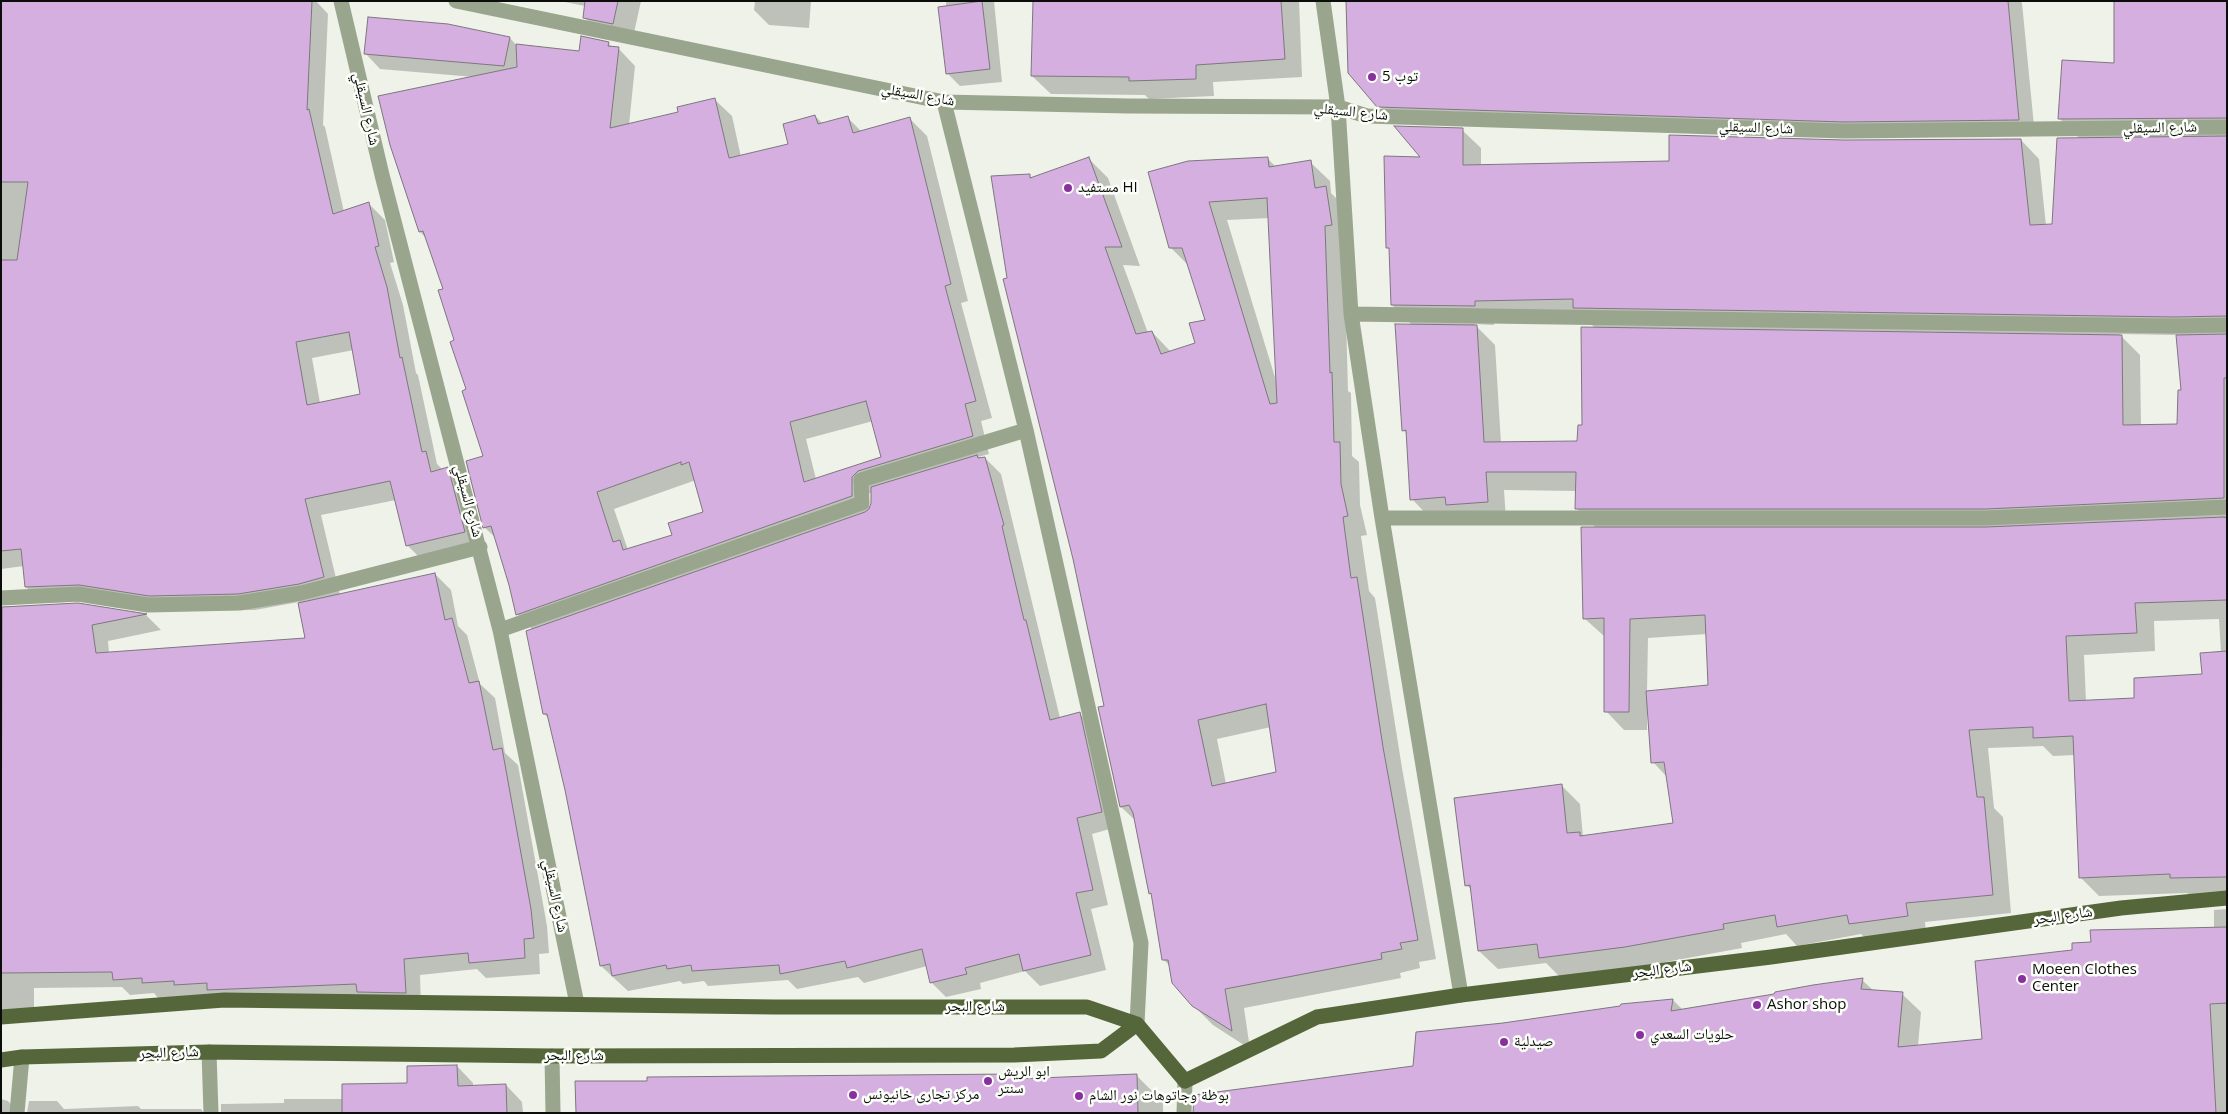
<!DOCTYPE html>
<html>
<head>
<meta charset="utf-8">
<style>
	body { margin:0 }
	#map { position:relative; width:2228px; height:1114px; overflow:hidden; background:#eef2e8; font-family:"Open Sans",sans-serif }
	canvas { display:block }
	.frame { position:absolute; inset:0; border:2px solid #0b0d0a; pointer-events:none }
</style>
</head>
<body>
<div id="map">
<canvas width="2228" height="1114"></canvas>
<div class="frame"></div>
</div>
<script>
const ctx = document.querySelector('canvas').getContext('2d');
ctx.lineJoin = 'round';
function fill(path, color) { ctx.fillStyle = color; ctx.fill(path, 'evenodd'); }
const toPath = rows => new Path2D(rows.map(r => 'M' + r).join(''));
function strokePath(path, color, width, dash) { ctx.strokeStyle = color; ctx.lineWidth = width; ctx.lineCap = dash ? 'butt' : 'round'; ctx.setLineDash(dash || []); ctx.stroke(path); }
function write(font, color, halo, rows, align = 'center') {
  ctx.font = font + ' "Open Sans","Noto Naskh Arabic",sans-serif'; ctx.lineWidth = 5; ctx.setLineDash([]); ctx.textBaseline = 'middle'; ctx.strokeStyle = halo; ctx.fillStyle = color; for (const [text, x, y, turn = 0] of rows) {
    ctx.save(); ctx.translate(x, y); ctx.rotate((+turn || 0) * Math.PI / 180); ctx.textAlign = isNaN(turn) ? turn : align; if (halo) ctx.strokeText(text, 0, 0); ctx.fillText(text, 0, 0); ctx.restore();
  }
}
fill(toPath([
	[1,1,316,1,328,14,323,125,325,127,344,212,369,204,385,220,394,262,390,263,403,305,416,373,418,375,437,464,442,469,448,468,464,485,480,548,424,562,407,545,396,500,321,515,340,595,435,574,451,590,458,626,467,635,480,684,495,698,505,753,518,765,547,926,549,953,539,954,540,974,486,978,477,969,420,975,421,1008,159,999,154,993,130,995,122,987,34,988,34,1012,1,1012,1,612,77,605,146,615,161,630,108,641,109,653,307,640,299,602,255,610,166,611,96,601,43,603,26,587,24,566,1,569],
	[354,350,362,394,320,403,312,358],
	[560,1,641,1,632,42,603,37,584,17,585,6],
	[755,1,811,1,809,28,769,25,754,10],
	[946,1,994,1,1002,82,960,86,947,73],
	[1034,1,1299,1,1302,77,1213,82,1214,96,1149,99,1145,95,1051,94,1032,76],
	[1346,1,2020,1,2022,3,2035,136,1395,123,1349,73],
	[2227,1,2227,902,2190,896,2187,893,2099,896,2080,877,2075,755,2053,756,2043,746,1988,748,1994,808,2003,817,2011,913,1925,922,1926,935,1869,942,1861,934,1797,946,1786,934,1741,943,1742,948,1644,966,1559,976,1546,963,1498,969,1479,951,1472,890,1466,885,1561,785,1580,804,1583,837,1674,824,1667,777,1653,762,1649,714,1647,714,1647,730,1624,730,1606,711,1605,637,1584,618,1597,529,1576,508,1577,491,1504,490,1506,520,1430,518,1412,499,1407,434,1403,430,1413,326,1392,305,1391,251,1387,247,1423,158,1462,130,1481,148,1481,166,1670,162,1844,142,2021,140,2039,159,2046,226,2053,226,2080,139,2060,119,2115,64],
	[1584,317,1595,328,1583,426,1578,442,1501,443,1495,345,1474,324,1494,325,1493,319],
	[2119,334,2178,335,2182,391,2179,425,2141,426,2140,355],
	[2219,619,2221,653,2203,676,2136,699,2086,702,2084,655,2155,651,2154,621],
	[1707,634,1709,686,1647,692,1648,638],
	[510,38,517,46,580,53,608,43,613,48,618,48,635,66,629,125,680,113,714,99,732,116,741,157,790,145,815,116,823,124,848,118,862,132,910,119,927,136,968,301,961,303,992,418,981,421,989,454,978,457,980,459,985,458,1001,474,1060,718,1079,713,1095,729,1117,827,1092,834,1108,905,1091,909,1106,970,1040,986,1025,971,980,983,981,989,946,997,931,982,927,966,864,983,858,977,797,989,788,980,708,986,704,981,683,984,680,981,628,991,601,966,566,790,550,719,544,714,533,630,517,614,510,584,497,539,484,527,485,456,444,290,428,240,420,232,474,77,380,69,366,54],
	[873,421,882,458,816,479,806,439],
	[696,480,705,513,674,536,628,550,614,509],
	[872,491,873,503,869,512,869,494],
	[1267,158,1276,167,1310,162,1330,181,1331,193,1345,207,1344,245,1348,391,1351,393,1352,456,1359,462,1360,505,1367,535,1361,536,1369,591,1375,598,1402,768,1436,959,1419,962,1420,968,1400,973,1401,978,1244,1008,1250,1049,1213,1025,1193,1005,1170,966,1163,959,1153,896,1150,893,1136,821,1121,807,1099,708,1105,707,1074,559,1029,175,1032,178,1089,159,1108,178,1140,266,1123,265,1148,333,1152,332,1171,352,1196,344,1207,321,1189,266,1170,247,1150,173],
	[1270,218,1277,384,1227,220],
	[1271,727,1277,773,1226,784,1217,739],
	[2227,909,2227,1113,1228,1113,1414,1067,1503,1024,1621,1007,1622,1005,1673,1000,1683,1010,1862,980,1874,991,1902,994,1921,1012,1918,1046,1983,1040,2074,951,2214,929,2214,910],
	[457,1066,473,1083,473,1086,506,1085,522,1102,523,1113,221,1113,221,1104,284,1103,284,1099,344,1099,409,1084],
	[1015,1076,1019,1080,1137,1076,1163,1102,1163,1113,577,1113],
	[1,1099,8,1101,20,1113,1,1113],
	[29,1101,57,1101,64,1109,138,1106,141,1109,201,1109,204,1113,27,1113]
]), '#0003');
const building = toPath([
	[1,1,312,1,307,110,309,109,333,214,369,202,379,246,375,247,387,287,400,358,402,357,422,452,426,451,431,472,448,467,465,532,406,546,390,481,305,499,324,577,299,584,238,594,149,596,79,585,25,587,21,549,1,551,1,260,17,260,28,182,1,182,1,1],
	[349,332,360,394,307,405,296,342,349,332],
	[585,1,618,1,613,24,583,18,585,1],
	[982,1,990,69,946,74,938,7,982,1],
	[1033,1,1281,1,1285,59,1196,65,1196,79,1129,81,1129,77,1031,76,1033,1],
	[1346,1,2008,1,2019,120,1844,122,1377,107,1348,73,1346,1],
	[2114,1,2227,1,2227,118,2058,119,2062,60,2114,63,2114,1],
	[368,17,448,24,510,37,504,66,364,54,368,17],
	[581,36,609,42,608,46,619,47,610,128,678,112,677,107,715,98,729,158,788,144,783,124,815,115,818,124,848,116,853,133,910,117,951,284,945,286,976,401,965,404,973,436,858,471,852,477,852,496,516,615,509,585,491,526,483,528,466,461,483,456,462,391,466,389,450,342,454,340,438,290,443,289,423,231,419,232,390,145,378,96,517,67,516,44,579,51,581,36],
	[866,401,881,457,804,482,790,422,866,401],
	[681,462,681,465,689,462,703,512,668,523,672,535,623,550,620,540,613,542,597,492,681,462],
	[1394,126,1463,128,1463,165,1669,161,1669,135,1844,140,2021,139,2030,225,2052,224,2057,138,2227,136,2227,316,2174,317,1573,308,1573,299,1475,301,1475,306,1391,305,1389,248,1386,248,1384,156,1420,157,1394,126],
	[1089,157,1122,247,1105,247,1136,334,1152,331,1161,354,1195,343,1189,323,1205,320,1182,248,1169,248,1148,172,1188,161,1268,157,1269,167,1311,160,1315,188,1326,186,1332,225,1325,226,1330,373,1332,372,1334,442,1340,442,1341,484,1348,516,1343,517,1351,578,1357,577,1383,747,1418,940,1400,943,1402,949,1381,953,1382,959,1225,989,1232,1031,1192,1006,1172,983,1168,960,1162,960,1151,893,1149,894,1133,813,1129,805,1120,807,1098,707,1104,706,1073,559,1003,279,1007,278,991,176,1030,174,1030,178,1089,157],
	[1267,198,1277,403,1270,404,1209,202,1267,198],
	[1266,704,1276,772,1212,786,1198,720,1266,704],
	[1395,324,1477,325,1484,442,1577,441,1578,425,1582,425,1581,327,2122,335,2123,425,2177,424,2178,390,2181,390,2176,335,2227,334,2227,378,2224,378,2224,498,1986,509,1575,509,1576,472,1486,472,1488,502,1446,505,1445,497,1410,500,1406,430,1402,431,1395,324],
	[977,455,978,458,985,457,1004,525,1002,526,1024,620,1026,620,1050,720,1080,712,1102,812,1077,818,1093,890,1076,893,1091,955,1023,971,1019,954,965,968,967,974,930,983,922,949,847,968,845,961,780,974,779,965,692,971,691,965,667,969,666,965,612,976,610,964,600,966,565,790,547,714,543,714,526,631,865,512,869,509,871,503,871,487,977,455],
	[2224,517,2227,518,2227,600,2135,603,2137,633,2066,636,2069,701,2134,698,2134,678,2202,674,2200,653,2227,651,2227,877,2170,878,2170,874,2079,878,2073,736,2033,738,2033,727,1969,730,1977,797,1984,797,1993,895,1906,903,1908,916,1849,924,1847,915,1777,927,1775,915,1723,924,1724,929,1625,947,1539,958,1537,944,1478,951,1470,885,1465,886,1454,798,1562,784,1567,833,1580,832,1580,836,1673,823,1664,762,1651,763,1646,691,1708,685,1705,615,1630,619,1629,712,1604,712,1604,618,1583,619,1581,527,1986,527,2224,517],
	[435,573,445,620,452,618,469,683,479,681,493,750,502,748,531,909,534,938,524,939,525,958,469,963,468,953,404,959,406,993,357,992,356,984,207,990,207,983,174,985,174,981,142,983,142,978,113,980,112,972,1,973,2,607,78,603,147,614,92,625,96,653,305,638,298,603,435,573],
	[2227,927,2227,1003,2210,1004,2216,1113,1193,1113,1194,1095,1413,1066,1416,1032,1503,1023,1620,1006,1621,1004,1673,999,1671,1011,1774,994,1775,992,1813,985,1863,978,1861,989,1903,992,1898,1047,1982,1039,1975,961,2072,950,2072,943,2091,942,2090,930,2227,927],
	[457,1065,458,1086,506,1084,507,1113,342,1113,342,1084,407,1083,407,1066,457,1065],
	[1015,1074,1015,1079,1137,1074,1138,1113,576,1113,575,1081,647,1081,647,1077,1015,1074]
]);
fill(building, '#d6afe1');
strokePath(building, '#7d767e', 1);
strokePath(toPath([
	[341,1,382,175,500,630,577,1004],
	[456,1,944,102,1128,106,1338,107,1367,116,1844,131,2227,127],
	[1323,1,1338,107,1351,314,1382,518,1461,995],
	[944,102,1026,430,1141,943,1137,1024],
	[1351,314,2174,326,2227,325],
	[1382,518,1986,518,2227,507],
	[1,598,78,594,148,605,239,603,301,593,480,547],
	[500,630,862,503,861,480,1026,430],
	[209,1052,211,1113],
	[552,1056,553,1113],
	[17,1113,22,1057],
	[1184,1113,1185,1081]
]), '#9aa58d', 15);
strokePath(toPath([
	[1,1017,224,1000,774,1007,1087,1007,1137,1024,1185,1081,1317,1017,1461,995,1771,957,2121,908,2227,898],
	[1,1060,22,1057,209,1052,552,1056,1014,1055,1101,1051,1137,1024]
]), '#55663a', 15);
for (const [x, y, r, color] of [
	[1372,77,5,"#87309e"],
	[1068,188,5,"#87309e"],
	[2022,979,5,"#87309e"],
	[1757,1005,5,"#87309e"],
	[1640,1035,5,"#87309e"],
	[1504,1042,5,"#87309e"],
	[988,1081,5,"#87309e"],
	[853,1095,5,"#87309e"],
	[1079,1096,5,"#87309e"]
]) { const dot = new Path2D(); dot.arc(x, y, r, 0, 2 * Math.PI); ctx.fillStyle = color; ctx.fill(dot); strokePath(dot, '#fcfff9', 2); }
write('15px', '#0b0d0a', '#fcfff9', [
	["توب 5",1382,77],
	["مستفيد HI",1078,188],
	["Moeen Clothes",2032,970],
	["Center",2032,987],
	["Ashor shop",1767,1005],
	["حلويات السعدي",1650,1035],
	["صيدلية",1514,1042],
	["ابو الريش",998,1072],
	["سنتر",998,1089],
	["مركز تجارى خانيونس",863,1095],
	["بوظة وجاتوهات نور الشام",1089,1096]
], 'left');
write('15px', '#0b0d0a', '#fcfff9', [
	["شارع السيقلي",918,95,10],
	["شارع السيقلي",366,109,77],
	["شارع السيقلي",1351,112,6],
	["شارع السيقلي",1756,128,2],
	["شارع السيقلي",2160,128,-1],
	["شارع السيقلي",468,501,75],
	["شارع السيقلي",555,896,78],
	["شارع البحر",2063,916,-8],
	["شارع البحر",1662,970,-7],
	["شارع البحر",975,1007],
	["شارع البحر",169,1053,-2],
	["شارع البحر",574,1056]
]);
</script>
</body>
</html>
